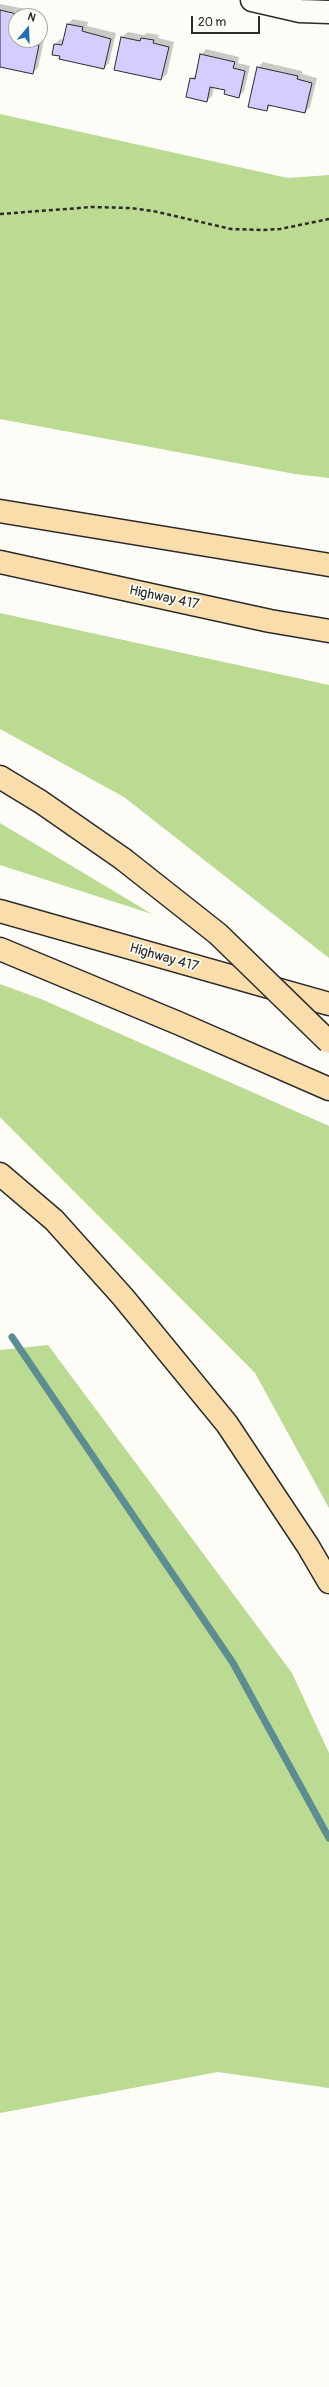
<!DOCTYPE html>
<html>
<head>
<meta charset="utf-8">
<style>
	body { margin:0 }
	#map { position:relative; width:329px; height:2387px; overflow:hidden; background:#fdfcf7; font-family:Pangolin,sans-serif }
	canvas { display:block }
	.north { position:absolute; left:8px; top:8px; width:40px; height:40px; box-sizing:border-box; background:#fdfcf7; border:1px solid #a9a8a5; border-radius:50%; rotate:19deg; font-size:11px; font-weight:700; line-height:16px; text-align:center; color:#2b2b2b }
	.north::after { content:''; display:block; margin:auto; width:14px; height:18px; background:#1f6fb2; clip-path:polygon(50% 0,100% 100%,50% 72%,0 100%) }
	.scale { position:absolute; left:191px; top:16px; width:69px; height:18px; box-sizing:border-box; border:2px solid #2b2b2b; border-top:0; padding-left:5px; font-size:12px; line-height:14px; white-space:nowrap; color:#2b2b2b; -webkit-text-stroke:3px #fdfcf7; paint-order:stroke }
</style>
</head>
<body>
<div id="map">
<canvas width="329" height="2387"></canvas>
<div class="north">N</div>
<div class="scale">20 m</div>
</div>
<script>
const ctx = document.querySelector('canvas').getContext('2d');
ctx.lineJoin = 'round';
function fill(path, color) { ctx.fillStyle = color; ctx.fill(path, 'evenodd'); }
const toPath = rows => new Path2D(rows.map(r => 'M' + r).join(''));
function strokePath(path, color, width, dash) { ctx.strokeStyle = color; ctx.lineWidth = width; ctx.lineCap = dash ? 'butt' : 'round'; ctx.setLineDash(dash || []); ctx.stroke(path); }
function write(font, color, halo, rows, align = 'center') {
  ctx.font = font + ' Pangolin,sans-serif'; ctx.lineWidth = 3.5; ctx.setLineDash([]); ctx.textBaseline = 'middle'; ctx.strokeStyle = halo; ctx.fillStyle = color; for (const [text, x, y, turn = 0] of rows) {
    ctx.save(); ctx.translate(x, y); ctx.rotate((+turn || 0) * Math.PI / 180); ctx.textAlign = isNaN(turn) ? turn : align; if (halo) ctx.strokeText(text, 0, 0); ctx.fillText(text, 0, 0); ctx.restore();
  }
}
fill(toPath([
	[0,114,288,178,329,175,329,478,295,474,0,419],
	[0,613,329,685,329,958,124,797,0,729],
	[0,823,152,914,0,865],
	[0,984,41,999,329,1126,329,1508,255,1373,0,1117],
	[48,1345,292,1673,329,1753,329,2088,218,2072,0,2113,0,1350]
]), '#bbda92');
fill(toPath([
	[0,4,26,9,24,16,16,16,16,40,44,40,38,68,32,73,1,66,0,69],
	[73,19,88,22,87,26,116,33,109,63,104,68,61,55,55,44,60,39,64,40,68,24],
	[128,32,144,35,147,33,159,35,158,38,174,42,167,74,161,79,115,69,122,37],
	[206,49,239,57,238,63,250,66,244,91,239,97,226,89,214,87,212,96,207,101,191,79,197,73,201,55],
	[263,62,302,71,302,74,317,78,310,107,305,112,272,104,267,110,258,68]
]), '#0003');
strokePath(toPath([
	[12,1337,233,1663,329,1838]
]), '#5c8d92', 7);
const building = toPath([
	[0,10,21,15,16,16,15,39,39,45,33,74,0,67,0,10],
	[67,24,83,27,82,31,111,39,104,69,59,59,60,56,52,55,54,44,62,45,67,24],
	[121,37,140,41,141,38,154,40,153,43,169,47,161,80,114,70,121,37],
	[200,54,235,62,233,68,245,71,239,98,224,94,225,90,210,87,207,102,186,97,190,78,195,79,200,54],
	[257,67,298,76,297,79,312,83,305,113,268,105,267,111,248,107,257,67]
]);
fill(building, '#d7ccff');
strokePath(building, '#2b2b2b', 1);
const minor = toPath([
	[252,0,300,11,329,12]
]);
const motorway = toPath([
	[0,511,329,565],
	[0,562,270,621,329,631],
	[0,777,41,802,123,859],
	[0,911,329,1004],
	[0,949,178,1023,329,1089],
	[0,1174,54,1220,123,1297,227,1424,308,1546,329,1582]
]);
strokePath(minor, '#2b2b2b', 25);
strokePath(motorway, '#2b2b2b', 25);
strokePath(toPath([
	[0,214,92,207,130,208,153,211,231,229,264,230,280,229,329,219]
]), '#2b2b2b', 2.5, [4, 3]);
strokePath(minor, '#fdfcf7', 22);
strokePath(motorway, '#f9deab', 22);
const motorwayBridge = toPath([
	[123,859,218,934,329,1042]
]);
strokePath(motorwayBridge, '#2b2b2b', 25, []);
strokePath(motorwayBridge, '#f9deab', 22);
write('14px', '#2b2b2b', '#fdfcf7', [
	["Highway 417",164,598,12],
	["Highway 417",164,958,16]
]);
</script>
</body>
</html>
